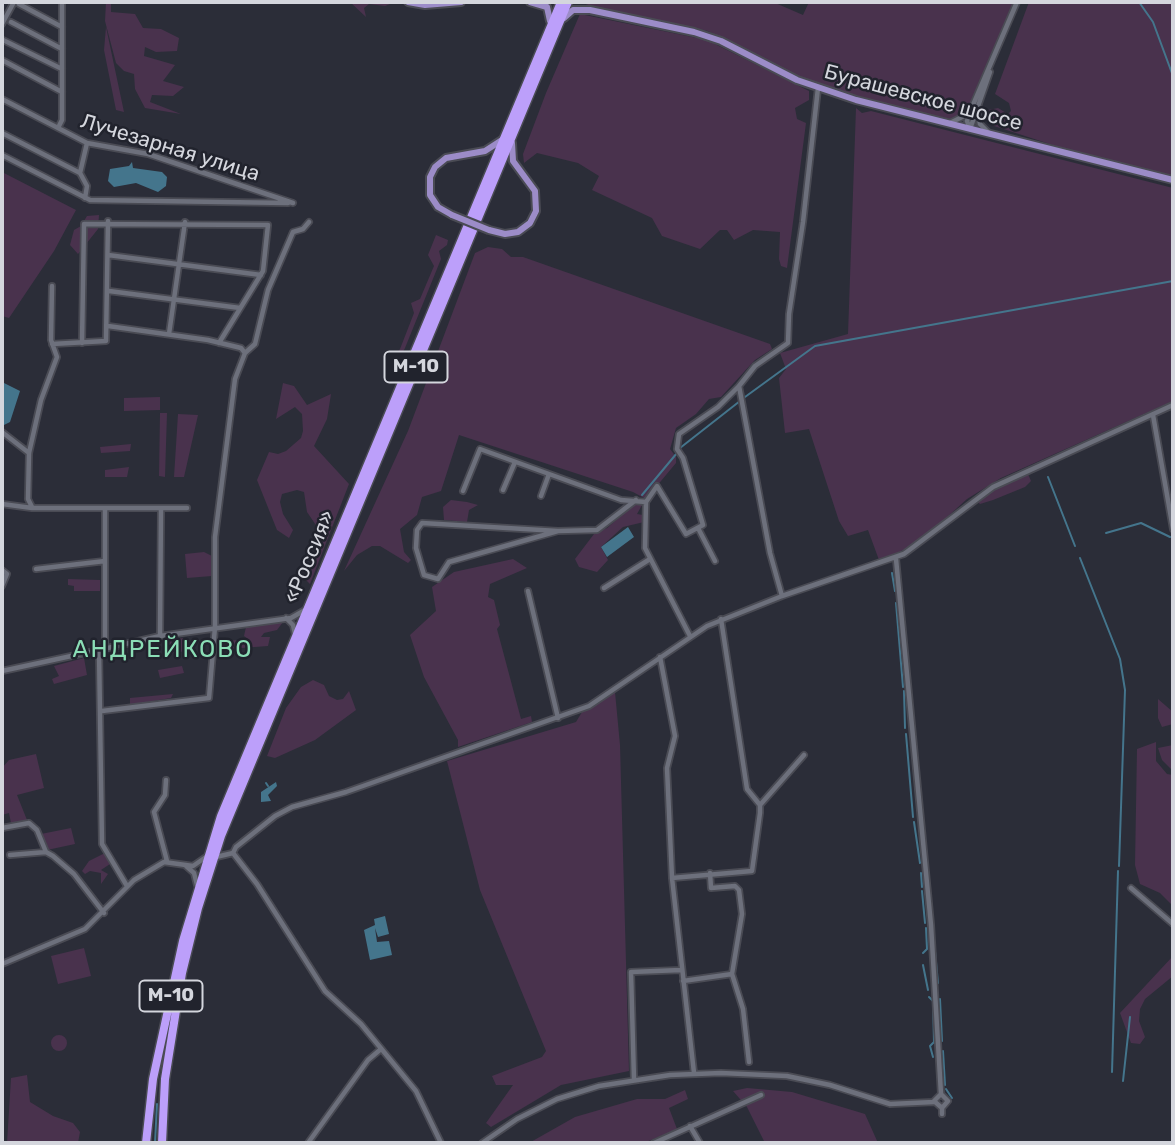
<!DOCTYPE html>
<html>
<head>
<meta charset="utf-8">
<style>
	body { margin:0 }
	#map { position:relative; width:1175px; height:1145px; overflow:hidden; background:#2b2d38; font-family:Rubik,sans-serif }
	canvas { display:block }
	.frame { position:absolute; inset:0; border:4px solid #d4d6dd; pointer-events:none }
</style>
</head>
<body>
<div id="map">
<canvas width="1175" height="1145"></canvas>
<div class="frame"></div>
</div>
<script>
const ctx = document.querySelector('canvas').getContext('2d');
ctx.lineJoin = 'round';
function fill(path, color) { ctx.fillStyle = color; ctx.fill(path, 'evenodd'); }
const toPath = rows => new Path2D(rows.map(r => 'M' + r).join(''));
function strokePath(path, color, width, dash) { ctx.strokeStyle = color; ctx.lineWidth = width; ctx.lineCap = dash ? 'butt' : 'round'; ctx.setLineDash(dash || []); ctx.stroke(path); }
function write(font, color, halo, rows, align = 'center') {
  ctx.font = font + ' Rubik,sans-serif'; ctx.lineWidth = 5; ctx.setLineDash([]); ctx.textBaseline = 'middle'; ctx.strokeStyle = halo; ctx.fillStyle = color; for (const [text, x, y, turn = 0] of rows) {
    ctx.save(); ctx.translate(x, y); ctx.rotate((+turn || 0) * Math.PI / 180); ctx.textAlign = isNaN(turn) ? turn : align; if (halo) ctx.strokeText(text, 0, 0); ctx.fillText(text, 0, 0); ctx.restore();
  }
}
fill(toPath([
	[106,2,111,2,111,12,135,14,143,28,161,29,179,38,177,51,156,52,145,47,144,56,175,65,163,81,184,87,173,96,152,95,150,102,181,114,145,108,135,89,134,74,124,71,116,63,105,21],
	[350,2,395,2,385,6,369,4,364,8,366,17],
	[580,2,773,2,803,15,809,2,1015,2,968,110,953,120,850,95,787,72,708,31,594,7],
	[1029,2,1173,2,1173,177,1059,147,991,125,985,118,988,110,998,108,1008,114,1011,111,1009,103,995,94],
	[580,14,707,40,809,91,809,100,795,108,797,119,806,123,787,268,781,266,779,259,780,232,753,230,734,240,727,230,720,230,700,249,662,236,652,218,592,190,599,176,578,163,537,153,524,163,523,154,546,93],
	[106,27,124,112,116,110,104,50],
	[856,108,862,113,871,111,1173,188,1173,401,1001,478,967,499,922,540,884,560,879,560,868,530,848,536,839,521,809,429,785,433,779,378,786,369,780,353,848,334],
	[2,172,76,210,54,251,9,318,2,316],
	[99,215,98,229,78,254,70,245,74,230,81,226,87,216],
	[436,235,448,240,447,245,439,251,441,259,405,348,394,370,385,370,400,349,414,313,411,303,420,299,434,266,428,255],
	[488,247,502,249,511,257,523,257,770,344,772,349,755,360,721,397,709,399,696,414,676,428,670,449,676,457,676,463,646,499,633,492,459,435,441,491,422,497,417,515,400,529,404,552,411,560,408,563,380,546,372,546,357,555,344,571,408,431,475,253],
	[283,383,294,386,307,405,331,394,327,419,314,446,349,484,310,584,305,579,322,534,307,512,304,492,297,490,282,494,280,502,283,514,293,530,289,538,277,530,257,480,269,452,278,454,286,451,301,438,303,431,302,414,295,407,276,419],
	[160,397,160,410,124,411,124,398],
	[160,413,167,413,165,477,159,476],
	[178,414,198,415,184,477,174,477],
	[131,444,130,451,101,453,100,447],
	[129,467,127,477,105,477,105,470],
	[1028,474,1031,481,1025,487,993,500,980,504,977,501,997,487],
	[451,500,467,502,478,505,469,510,467,522,444,520,443,507],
	[637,502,642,505,637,514,643,515,644,522,623,527,601,547,608,560,597,572,579,567,575,559,594,534,607,528],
	[204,552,212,556,212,576,187,578,185,554],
	[513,559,527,568,490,584,488,597,494,600,500,625,497,629,521,719,531,716,532,722,458,747,458,740,424,677,410,635,436,611,432,587,454,572],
	[68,579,100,580,100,591,74,591,74,586,68,585],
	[283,622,277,630,264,633,261,637,270,637,268,646,228,649,227,641,248,639,244,636,246,627],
	[184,638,190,650,170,654,168,640],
	[84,658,87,675,54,684,52,679,59,676,54,666],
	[182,666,184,673,160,678,158,670],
	[313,680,324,685,329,696,337,700,343,699,349,691,356,710,315,740,275,758,267,756,286,708,301,687],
	[615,692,620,745,629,1071,561,1085,491,1127,486,1123,513,1085,496,1085,492,1076,542,1057,546,1051,480,890,447,761,576,722,582,712],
	[173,694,171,698,130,705,130,698],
	[1158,699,1173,712,1173,724,1162,727,1158,718],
	[1156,742,1156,761,1167,774,1173,775,1173,906,1160,893,1140,884,1135,865,1137,749],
	[1173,745,1173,771,1162,760,1158,748],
	[36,754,44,788,17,795,27,820,11,823,9,813,2,815,2,768,9,760],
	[71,828,75,844,47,850,41,834],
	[105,853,114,869,110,864,101,870,108,874,101,884,101,873,90,871,85,874,82,871,89,861],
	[84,948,91,976,58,984,51,956],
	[1173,956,1173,976,1145,999,1140,1009,1139,1021,1145,1037,1140,1044,1131,1043,1120,1013],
	'51 1043a8 8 0 1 1 16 0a8 8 0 1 1-16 0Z',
	[27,1075,30,1102,53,1116,73,1123,80,1132,78,1143,7,1143,11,1078],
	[747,1088,792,1092,865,1114,878,1143,765,1143,747,1107,733,1091],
	[685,1090,688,1099,669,1108,677,1129,644,1143,529,1143,575,1117,637,1099,665,1099]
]), '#49324d');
fill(toPath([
	[132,162,133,168,162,172,167,177,166,186,158,192,136,183,114,187,108,181,110,169,129,166],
	[2,382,20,391,10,422,4,425],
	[628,527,634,537,607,557,601,547],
	[276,782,277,786,268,795,271,801,261,802,261,792],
	[385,916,389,934,378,937,375,928,377,942,389,941,392,955,370,960,364,930,375,925,374,919]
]), '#44758c');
strokePath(toPath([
	[1139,2,1153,22,1173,76],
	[745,397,815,346,1173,281],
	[1048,477,1075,546],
	[693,483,680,448,740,401],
	[642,495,677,453],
	[1106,533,1141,523,1170,537],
	[1080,558,1120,659,1125,690,1119,866],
	[892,573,895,591],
	[896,603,903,687],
	[904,691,905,728],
	[906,734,913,817],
	[266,783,268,786],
	[914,822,920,863],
	[924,822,924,834],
	[926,849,929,881],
	[921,873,922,887],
	[922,891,925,923],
	[934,931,934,940],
	[935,951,938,983],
	[923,953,927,949,926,928],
	[923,965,928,990],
	[929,997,933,1001,934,1042,930,1046,933,1057],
	[940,999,942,1041],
	[943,1051,945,1085],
	[1112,1072,1118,871],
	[1123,1081,1130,1017],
	[946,1089,952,1098],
	[155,1143,157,1104]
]), '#44758c', 2);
const minor = toPath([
	[19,4,62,27],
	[11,22,62,49],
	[2,24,14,2],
	[3,40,62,69],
	[2,60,62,92],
	[2,99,87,143,148,154,293,203],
	[978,113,980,124,988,132],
	[950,123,970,113],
	[58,128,62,120,62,2],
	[970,129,967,121,970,112,1017,2],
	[970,129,990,72],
	[2,133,80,173],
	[2,155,90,200,288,203],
	[85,198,87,186,80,173,87,143],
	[108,255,261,275],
	[109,291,240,308],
	[108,326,208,340,241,348,245,353],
	[169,334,185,222],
	[82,343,84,224,268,225,263,271,219,343],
	[52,344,106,341,108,221],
	[1153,415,1173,529],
	[2,432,29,453],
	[503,490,515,462],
	[463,491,480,449,621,500,646,502,645,548,690,636],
	[541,496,549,474],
	[646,502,657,486,686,534,703,525,683,458,677,449,679,434,718,407,739,386],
	[2,504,32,508,105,508,105,647],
	[32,507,28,499,29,453,41,400,57,357,51,340,52,286],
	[105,508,187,508],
	[698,528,715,561],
	[558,531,422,523,417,530,416,548,424,575,438,579,449,562,558,531,597,530,636,500],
	[896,559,931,925,941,1094],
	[36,569,105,561],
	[2,570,7,574,2,586],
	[604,588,650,559],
	[528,591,558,718],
	[782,596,770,553,739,386,755,366,788,343,789,314,803,222,818,88],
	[286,618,293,625,295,634],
	[160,636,161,508],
	[660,657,675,736,667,768,672,878],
	[2,671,99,650],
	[102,711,209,698,215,627,215,537,235,379,245,353,255,344,268,290,293,232,303,229,309,222],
	[166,780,165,795,154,812,167,861],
	[760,805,804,755],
	[2,828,29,823,37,830,46,852],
	[233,853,236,847,275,816,292,807,346,792,589,706,707,626,782,596,904,554,993,487,1173,405],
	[10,855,46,852,53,856,74,874,104,913],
	[216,857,233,853,257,884,325,991,361,1024,416,1091,441,1143],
	[186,866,194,873,197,885],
	[710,873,711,888,735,886,739,890,742,914,732,974,743,1009,749,1062],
	[127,886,102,844,99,650,160,636,291,618,305,610],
	[1131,888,1173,924],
	[2,964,85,929,134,880,164,862,193,866,206,857],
	[683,981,732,974],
	[694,1073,672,878,752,871,760,813,760,805,747,789,721,619],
	[634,1080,631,972,681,970],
	[942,1114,942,1108,948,1101,941,1094,934,1101,942,1108],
	[690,1126,700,1143],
	[308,1143,368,1060,381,1049],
	[482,1143,517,1119,557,1099,599,1086,670,1075,721,1073,787,1076,830,1085,890,1104,934,1102],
	[654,1143,761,1095]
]);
const major = toPath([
	[408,2,425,5,461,2],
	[530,2,547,7,550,21],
	[564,18,573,10,590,10,694,32,721,41,797,80,856,100,1173,180],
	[452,215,438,207,430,195,430,177,435,167,446,158,485,151,502,140],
	[489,230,505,234,518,232,530,223,536,211,535,191,513,161,512,143]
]);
const highway = toPath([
	[146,1143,153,1079,183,941,221,816,561,2],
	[162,1143,165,1079,182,973,198,908,221,836,568,2]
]);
strokePath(minor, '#4a4b54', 8);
strokePath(major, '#4a4b54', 10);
strokePath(highway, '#4a4b54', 11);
strokePath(minor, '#6d707c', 4.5);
strokePath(major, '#9c8cc8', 6);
strokePath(highway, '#bc9ffa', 8);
const majorBridge = toPath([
	[452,215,489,230]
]);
strokePath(majorBridge, '#4a4b54', 10, []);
strokePath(majorBridge, '#9c8cc8', 6);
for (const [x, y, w] of [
	[416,367,63],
	[171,996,63]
]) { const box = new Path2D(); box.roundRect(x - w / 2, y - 15.5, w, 31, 5); ctx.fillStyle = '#21232d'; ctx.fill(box); strokePath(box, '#d4d6dd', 2); }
write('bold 19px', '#d4d6dd', null, [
	["М-10",416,367],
	["М-10",171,996]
]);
write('21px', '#d4d6dd', '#21232d', [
	["Бурашевское шоссе",923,98,15],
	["Лучезарная улица",170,148,17],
	["«Россия»",310,557,-67]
]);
ctx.letterSpacing = '2px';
write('24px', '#8bdeb6', '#21232d', [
	["АНДРЕЙКОВО",163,650]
]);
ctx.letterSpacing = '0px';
</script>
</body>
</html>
